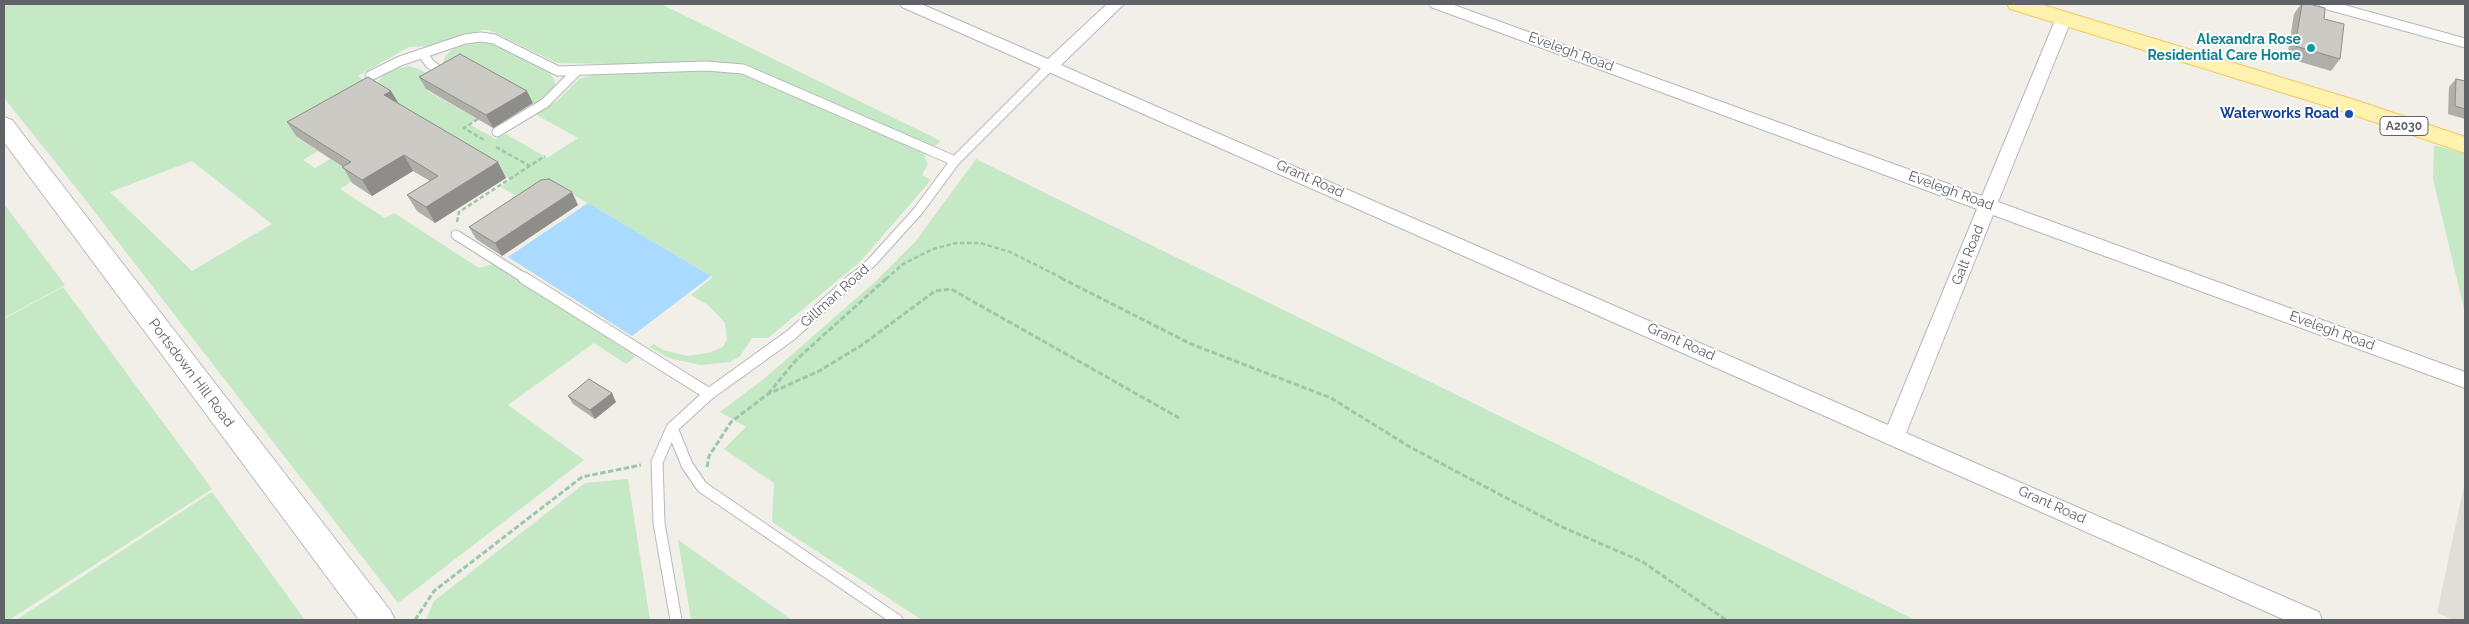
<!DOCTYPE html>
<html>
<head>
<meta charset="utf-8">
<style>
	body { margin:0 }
	#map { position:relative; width:2469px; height:624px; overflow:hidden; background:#f1efe8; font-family:Raleway,sans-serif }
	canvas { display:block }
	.frame { position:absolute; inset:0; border:5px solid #5f6368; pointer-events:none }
</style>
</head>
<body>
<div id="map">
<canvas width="2469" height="624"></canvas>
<div class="frame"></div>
</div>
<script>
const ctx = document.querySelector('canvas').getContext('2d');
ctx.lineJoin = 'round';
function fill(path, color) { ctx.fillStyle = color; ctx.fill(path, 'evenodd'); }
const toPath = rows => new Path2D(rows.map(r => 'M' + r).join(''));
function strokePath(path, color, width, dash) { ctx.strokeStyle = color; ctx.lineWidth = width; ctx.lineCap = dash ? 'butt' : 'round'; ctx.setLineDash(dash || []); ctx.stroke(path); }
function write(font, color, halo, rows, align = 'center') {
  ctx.font = font + ' Raleway,sans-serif'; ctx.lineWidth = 4; ctx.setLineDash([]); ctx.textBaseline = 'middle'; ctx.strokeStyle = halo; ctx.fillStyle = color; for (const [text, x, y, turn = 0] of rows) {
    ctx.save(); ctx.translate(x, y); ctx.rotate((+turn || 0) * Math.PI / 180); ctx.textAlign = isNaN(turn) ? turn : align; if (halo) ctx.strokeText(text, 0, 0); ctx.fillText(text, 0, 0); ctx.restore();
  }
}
fill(toPath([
	[2465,481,2465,620,2453,620,2437,613]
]), '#e1ded6');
fill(toPath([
	[4,4,661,4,941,141,924,156,928,164,922,175,931,180,860,262,768,338,752,338,740,356,730,362,700,365,669,358,649,347,654,344,663,350,687,356,708,353,723,347,727,339,725,323,708,305,691,295,713,277,557,185,530,204,501,187,511,180,372,90,384,74,394,69,409,66,421,70,440,81,426,90,477,119,469,124,496,139,506,134,547,158,578,138,535,114,557,101,579,79,597,74,605,75,610,64,557,63,489,30,482,30,433,46,409,47,358,76,369,83,297,138,318,151,303,160,315,168,330,159,359,177,340,189,385,218,394,213,479,268,493,264,636,356,626,364,594,343,508,405,584,460,398,603,77,189,4,98],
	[192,161,272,224,192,271,110,192],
	[485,42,494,43,549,73,554,79,556,86,535,104,466,66,445,66,443,62,446,55,453,49,463,44],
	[2434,145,2465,154,2465,313,2433,179],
	[976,159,1915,620,922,620,772,522,774,483,724,449,746,427,720,412,765,378,876,281,915,242],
	[4,204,65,285,4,318],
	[63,287,212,489,9,620,4,620,4,319],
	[628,479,650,620,426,620,434,601,585,483],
	[212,492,305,620,16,620],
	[678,540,792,620,691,620]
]), '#c5e8c5');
fill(toPath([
	[588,203,711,276,632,336,508,257]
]), '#aadaff');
const serviceFar1 = toPath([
	[2324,4,2465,43],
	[423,54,430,64,443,74],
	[370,76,400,61,465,39,481,37,494,39,558,71,706,66,743,69,955,161],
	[497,132,545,103,576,72],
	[456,235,526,279],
	[853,279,871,263,918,211,955,161,1051,65]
]);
const service = toPath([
	[524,278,709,394],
	[672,428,687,465,702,487,897,620],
	[676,620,659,523,657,462,672,428,709,394,791,335,854,278]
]);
const minor = toPath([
	[900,4,921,4,1048,59,1107,4,1124,4,1061,65,1888,425,1977,209,1431,7,1429,4,1451,4,1982,196,2056,18,2064,13,2072,18,1998,202,2465,372,2465,388,1993,215,1906,433,2319,612,2322,620,2285,620,902,7,900,4]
]);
const secondary = toPath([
	[4,117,12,120,390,610,395,620,359,620,4,142,4,117]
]);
const primary = toPath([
	[2007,4,2040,4,2352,99,2465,137,2465,153,2336,109,2010,9,2007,4]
]);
strokePath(serviceFar1, '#b5b8bc', 11);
strokePath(service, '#b5b8bc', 13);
strokePath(minor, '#b5b8bc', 2);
strokePath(secondary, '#b6babf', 2);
strokePath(primary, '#f2c960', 2);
strokePath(toPath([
	[478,119,464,128,484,140],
	[496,147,530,166],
	[457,222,459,212,545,156],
	[886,279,903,264,933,249,956,243,980,243,1010,252,1064,279]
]), '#9cc7a9', 2.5, [4.5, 2.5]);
strokePath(toPath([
	[1061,278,1191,344,1331,398,1410,447,1499,494,1560,526,1643,562,1726,620],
	[768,394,797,359,887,278],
	[707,467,709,456,731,422,768,394,819,371,862,345,935,291,951,289,1181,419],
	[415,620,434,591,582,477,641,465]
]), '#9cc7a9', 3, [5.5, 2.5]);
strokePath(serviceFar1, '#fff', 9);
strokePath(service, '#fff', 11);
fill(minor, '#fff');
fill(secondary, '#fff');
fill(primary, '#fff2af');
fill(toPath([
	[2301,4,2309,4,2324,19,2340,59,2331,71,2287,58,2294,14],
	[419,77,533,103,493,128,426,89],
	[2456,79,2465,81,2465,119,2448,114,2449,87],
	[391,91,398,103,506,178,435,223,417,211,407,195,430,181,413,171,372,196,352,183,343,167,297,137,287,122],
	[578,205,502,256,476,239,469,227],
	[568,396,616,402,595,419,573,404]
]), '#afaea9');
fill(toPath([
	[391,91,400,106,384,95],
	[527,91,533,103,493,128,486,115],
	[404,155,413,171,372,196,362,180],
	[498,162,506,178,435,223,426,207],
	[572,192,578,205,502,256,495,243],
	[612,393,616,402,595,419,590,410]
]), '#8f8d8a');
const building = toPath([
	[2302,4,2309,4,2325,8,2324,19,2344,24,2340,59,2295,46,2302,4],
	[460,54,527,91,486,115,419,77,460,54],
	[368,77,391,91,384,95,498,162,426,207,407,195,438,176,404,155,362,180,342,167,351,162,287,122,368,77],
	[2456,79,2465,81,2465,109,2455,106,2456,79],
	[549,179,572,192,495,243,469,227,541,180,549,179],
	[589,379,612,393,590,410,568,396,589,379]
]);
fill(building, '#cccac5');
strokePath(building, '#8f8d8a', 1);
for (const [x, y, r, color] of [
	[2311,48,5,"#0f9aa8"],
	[2349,114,5,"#1a4fb4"]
]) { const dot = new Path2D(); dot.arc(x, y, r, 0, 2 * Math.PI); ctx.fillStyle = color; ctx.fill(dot); strokePath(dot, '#fff', 2); }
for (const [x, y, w] of [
	[2404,126,48]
]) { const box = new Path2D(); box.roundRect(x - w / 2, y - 9.5, w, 19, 4); ctx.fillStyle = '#fff'; ctx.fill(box); strokePath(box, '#5f6368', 1); }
write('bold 12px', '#5f6368', null, [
	["A2030",2404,126]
]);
write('bold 14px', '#0d838f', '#fff', [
	["Alexandra Rose",2301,40],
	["Residential Care Home",2301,56]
], 'right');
write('14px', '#5f6368', '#fff', [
	["Evelegh Road",1571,52,20],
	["Grant Road",1310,179,24],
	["Evelegh Road",1951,191,20],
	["Galt Road",1968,255,-68],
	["Gillman Road",835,296,-42],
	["Evelegh Road",2332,331,20],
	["Grant Road",1681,342,24],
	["Portsdown Hill Road",191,373,53],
	["Grant Road",2052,505,24]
]);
write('bold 14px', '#164399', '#fff', [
	["Waterworks Road",2339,114]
], 'right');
</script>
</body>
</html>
